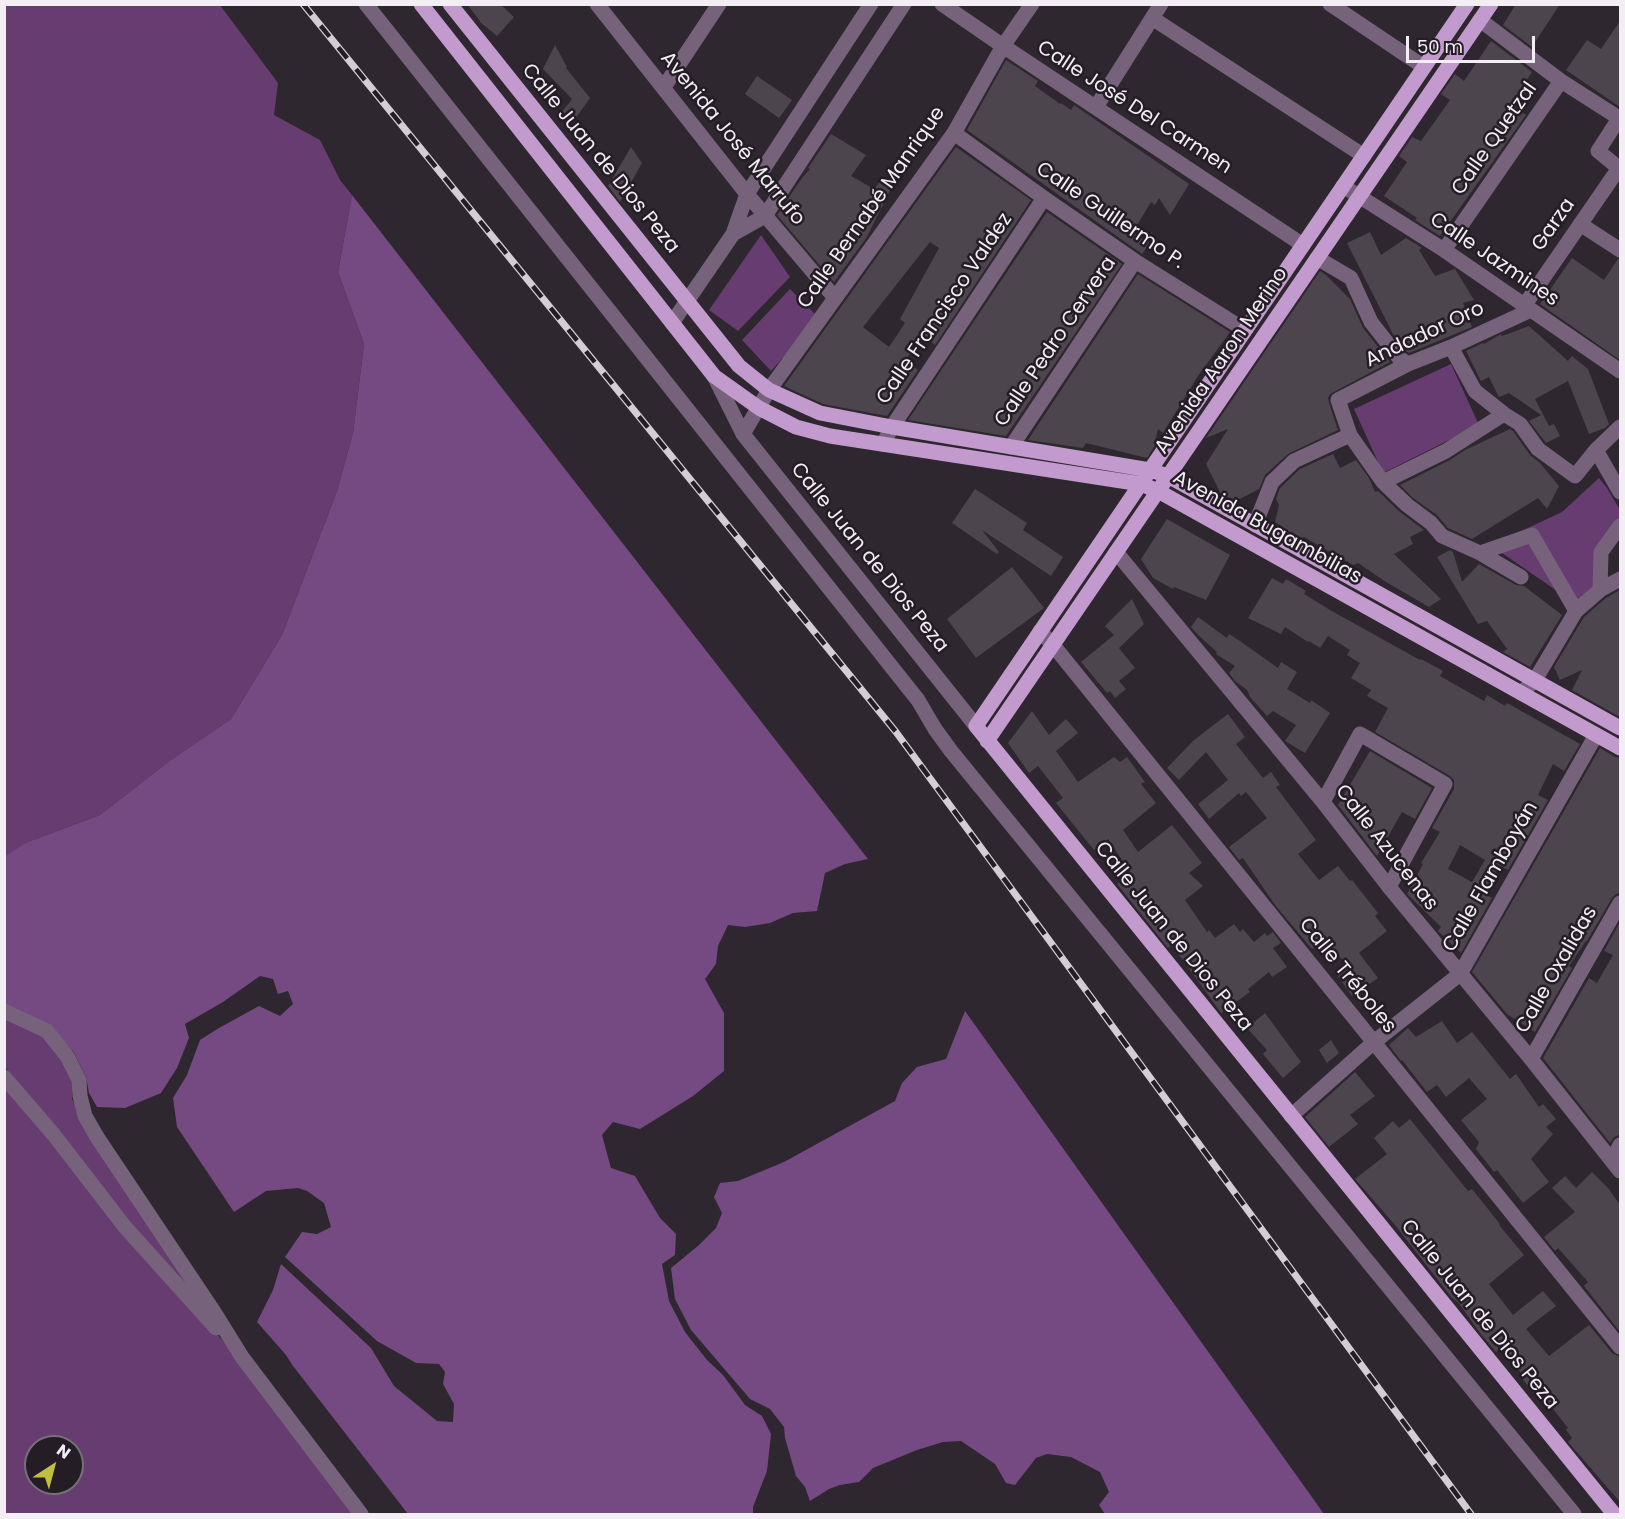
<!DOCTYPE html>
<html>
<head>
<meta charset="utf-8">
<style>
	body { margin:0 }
	#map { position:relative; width:1625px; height:1519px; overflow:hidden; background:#2e272f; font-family:Poppins,sans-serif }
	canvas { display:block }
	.frame { position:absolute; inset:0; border:6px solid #f2eef4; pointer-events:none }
	.north { position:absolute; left:24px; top:1435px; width:60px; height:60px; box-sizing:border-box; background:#241d25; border:2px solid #767178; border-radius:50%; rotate:36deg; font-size:16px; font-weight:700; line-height:24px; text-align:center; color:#f2eef4 }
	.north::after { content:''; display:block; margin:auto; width:21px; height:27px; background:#bfbe41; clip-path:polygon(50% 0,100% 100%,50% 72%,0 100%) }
	.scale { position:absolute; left:1406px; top:36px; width:129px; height:27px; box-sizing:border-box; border:3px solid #f2eef4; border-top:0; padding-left:8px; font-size:18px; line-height:21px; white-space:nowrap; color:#f2eef4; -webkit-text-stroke:4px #241d25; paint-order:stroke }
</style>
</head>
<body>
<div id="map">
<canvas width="1625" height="1519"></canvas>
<div class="frame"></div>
<div class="north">N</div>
<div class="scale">50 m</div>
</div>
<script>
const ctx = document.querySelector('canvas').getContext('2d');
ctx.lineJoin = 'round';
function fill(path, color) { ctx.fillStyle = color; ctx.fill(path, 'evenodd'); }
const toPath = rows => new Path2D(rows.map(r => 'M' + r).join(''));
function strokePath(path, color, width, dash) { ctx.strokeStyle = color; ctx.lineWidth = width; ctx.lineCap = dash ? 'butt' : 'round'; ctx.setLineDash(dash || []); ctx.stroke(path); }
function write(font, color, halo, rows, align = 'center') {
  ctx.font = font + ' Poppins,sans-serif'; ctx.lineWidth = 5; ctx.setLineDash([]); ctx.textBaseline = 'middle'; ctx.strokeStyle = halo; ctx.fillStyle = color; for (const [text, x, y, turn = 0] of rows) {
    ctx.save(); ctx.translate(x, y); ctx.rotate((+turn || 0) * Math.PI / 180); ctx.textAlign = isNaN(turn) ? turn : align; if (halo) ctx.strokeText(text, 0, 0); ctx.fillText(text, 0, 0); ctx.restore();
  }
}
fill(toPath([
	[5,5,220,5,278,83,274,115,320,140,340,180,352,195,338,272,364,344,353,433,337,491,282,635,231,719,168,762,100,815,25,843,5,857],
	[761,235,790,277,738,331,709,310],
	[790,289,819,318,771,371,742,340],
	[1451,364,1479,425,1383,473,1354,409],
	[1599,478,1607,488,1620,510,1620,525,1596,578,1589,598,1576,604,1499,551,1515,534,1562,512],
	[4,1017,44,1036,62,1061,72,1082,72,1099,81,1118,207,1310,127,1220,49,1120,5,1067],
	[4,1081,120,1226,249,1370,363,1514,5,1514],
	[36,1447,72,1447,72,1483,36,1483]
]), '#663c71');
fill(toPath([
	[352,195,868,859,845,864,825,873,817,911,793,913,770,923,745,927,728,925,718,946,716,964,705,979,724,1013,724,1071,693,1096,640,1129,613,1122,602,1135,611,1168,635,1176,660,1218,676,1234,675,1255,662,1264,669,1301,685,1332,707,1360,723,1375,745,1405,762,1416,771,1434,767,1471,753,1507,753,1514,408,1514,293,1366,286,1355,257,1322,273,1290,281,1264,371,1348,394,1386,437,1421,453,1422,454,1404,443,1384,445,1372,439,1364,416,1363,377,1341,285,1257,302,1232,317,1234,331,1227,324,1203,307,1191,298,1188,266,1191,234,1212,177,1127,173,1098,187,1075,200,1040,219,1028,259,1006,280,1016,293,1004,288,991,278,994,273,979,260,976,223,1002,185,1024,189,1038,177,1068,161,1093,125,1108,97,1107,89,1093,86,1077,73,1051,51,1026,5,1005,4,857,25,843,100,815,168,762,231,719,282,635,337,491,353,433,364,344,338,272],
	[965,1011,1324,1514,1105,1514,1099,1505,1109,1492,1100,1472,1071,1457,1047,1454,1036,1458,1015,1485,1006,1483,995,1464,961,1441,943,1442,917,1450,873,1468,859,1482,840,1485,829,1489,810,1501,805,1487,796,1476,785,1438,784,1427,770,1409,750,1399,691,1330,675,1299,671,1268,699,1245,716,1228,722,1213,714,1197,720,1183,738,1181,784,1162,895,1101,902,1083,917,1067,946,1059]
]), '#754981');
fill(toPath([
	[467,4,500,4,514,17,497,36,480,22,480,21],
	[1516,4,1560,4,1532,47,1503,25],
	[1620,21,1620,107,1566,70,1587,40,1601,49],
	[1491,41,1532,72,1526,81,1531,85,1515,107,1526,115,1440,236,1415,220,1417,218,1384,196,1407,162,1399,156,1412,137,1421,141,1450,100,1441,94,1455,74,1464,81],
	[555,45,567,67,566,68,590,98,573,122,561,113,572,99,543,69],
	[1006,60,1038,81,1035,86,1060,104,1061,103,1071,110,1074,105,1189,184,1170,215,1159,198,1155,205,1151,202,1133,232,1150,243,1142,254,967,130],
	[757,76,792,100,779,118,745,94],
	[831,134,866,155,851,176,874,189,883,178,893,184,867,237,834,282,777,215,802,178,810,169,808,168],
	[631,147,642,163,620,202,608,186],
	[956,147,1031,200,935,345,921,334,906,360,918,370,887,416,823,404,784,386],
	[930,242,939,248,900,319,905,323,889,347,863,327],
	[1047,212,1122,264,1006,436,908,420],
	[1370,232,1381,255,1406,238,1422,248,1419,250,1435,276,1455,269,1474,300,1463,303,1472,327,1409,353,1406,351,1393,334,1347,243],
	[1572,258,1604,280,1618,259,1620,260,1620,360,1540,304],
	[1320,271,1326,275,1350,299,1363,328,1390,362,1330,394,1328,398,1329,403,1338,430,1288,454,1265,475,1259,489,1236,501,1221,494,1206,464,1228,429,1206,438],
	[1138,274,1230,332,1198,376,1163,433,1158,429,1154,447,1147,458,1086,443,1083,448,1028,440],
	[1529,326,1568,361,1572,356,1588,369,1609,424,1605,428,1589,434,1568,381,1535,399,1549,426,1554,424,1560,436,1546,443,1529,421,1541,415,1509,393,1499,397,1489,377,1481,381,1466,351,1483,343,1484,344,1501,334,1502,336],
	[1510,429,1513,431,1530,455,1540,463,1559,486,1547,509,1538,498,1472,539,1448,528,1437,515,1413,498,1400,485,1450,460,1465,450],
	[1333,454,1340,468,1356,460,1369,478,1375,492,1378,491,1400,512,1424,530,1410,537,1413,544,1394,554,1441,599,1429,607,1386,582,1358,563,1353,565,1304,537,1301,539,1275,522,1279,505,1276,499,1280,488,1300,469],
	[975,489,1027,523,1023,530,1063,557,1051,576,982,530,999,552,997,554,952,523],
	[1167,519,1230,555,1206,600,1174,587,1173,589,1153,578,1141,559],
	[1450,550,1453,552,1462,582,1479,564,1516,585,1524,586,1562,615,1530,667,1503,652,1507,649,1487,621,1478,624,1437,557],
	[1012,567,1044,608,976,658,947,619],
	[1272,578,1283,584,1286,579,1306,591,1304,594,1330,610,1420,660,1421,659,1443,671,1440,676,1484,701,1487,695,1505,706,1507,703,1580,744,1564,771,1553,764,1538,795,1548,800,1508,870,1500,866,1484,894,1492,898,1461,953,1438,931,1441,927,1407,894,1423,864,1421,863,1440,832,1432,828,1454,789,1454,780,1450,776,1375,732,1388,708,1367,696,1371,690,1351,678,1360,663,1347,655,1350,650,1328,636,1320,648,1309,641,1308,642,1285,627,1281,634,1248,618],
	[1460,845,1485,860,1472,882,1448,869],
	[1620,590,1620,717,1572,690,1582,670,1560,680,1554,667,1584,617,1606,598],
	[1132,599,1144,624,1119,648,1135,668,1119,681,1126,689,1115,698,1110,691,1107,693,1081,662,1114,635,1105,626],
	[1198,617,1227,638,1229,634,1240,641,1278,668,1281,662,1297,672,1287,689,1310,703,1311,700,1330,713,1305,753,1285,741,1296,725,1273,711,1267,716,1250,697,1247,690,1235,681,1229,673,1235,666,1216,654,1217,652,1197,634,1191,627],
	[1032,711,1049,735,1066,719,1078,733,1056,751,1078,782,1114,757,1120,762,1127,757,1145,782,1141,784,1156,803,1123,830,1138,852,1172,825,1202,863,1189,873,1203,886,1185,900,1207,932,1209,930,1215,938,1234,924,1240,932,1243,929,1254,942,1265,933,1267,936,1273,932,1281,943,1273,948,1287,967,1272,977,1269,972,1248,989,1250,992,1221,1013,1172,945,1168,948,1117,884,1132,875,1108,839,1094,850,1056,803,1063,798,1038,766,1029,773,1008,743],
	[1228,714,1245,737,1236,744,1263,778,1271,772,1280,785,1276,787,1316,840,1298,854,1319,880,1338,866,1350,881,1352,880,1378,913,1375,916,1387,931,1359,953,1378,978,1352,996,1335,972,1346,963,1324,942,1312,949,1275,905,1243,858,1239,860,1229,847,1267,818,1246,792,1241,796,1239,793,1209,819,1198,804,1228,780,1206,752,1179,780,1167,768,1194,740],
	[1600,748,1615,757,1620,758,1620,893,1616,894,1612,898,1587,941,1586,941,1569,966,1572,968,1535,1032,1507,1014,1472,972],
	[1370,751,1432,788,1415,819,1402,812,1377,856,1338,805],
	[1620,922,1620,1133,1619,1135,1614,1137,1610,1143,1543,1058,1589,978,1597,983,1613,955,1604,951],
	[1265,1013,1301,1062,1283,1078,1263,1054,1267,1050,1247,1028],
	[1442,1021,1457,1043,1472,1032,1510,1079,1516,1074,1539,1107,1543,1104,1556,1119,1546,1127,1553,1134,1531,1159,1549,1182,1523,1203,1497,1170,1494,1172,1476,1149,1479,1142,1461,1120,1487,1099,1469,1078,1446,1097,1437,1085,1427,1092,1402,1060,1401,1061,1389,1045,1408,1028,1416,1037],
	[1331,1040,1339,1053,1327,1063,1319,1050],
	[1355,1072,1375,1096,1350,1115,1358,1124,1329,1147,1305,1117],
	[1410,1119,1468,1191,1472,1189,1500,1224,1499,1225,1524,1255,1489,1284,1513,1315,1543,1291,1556,1306,1526,1329,1549,1356,1589,1325,1612,1353,1620,1357,1620,1502,1568,1442,1572,1438,1566,1430,1568,1428,1542,1395,1538,1398,1520,1376,1522,1374,1501,1348,1496,1352,1480,1333,1458,1302,1452,1298,1395,1225,1355,1179,1387,1154,1374,1138,1393,1121,1399,1128],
	[1592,1172,1608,1188,1620,1205,1620,1332,1584,1286,1588,1282,1558,1248,1555,1251,1544,1237,1575,1212,1552,1188,1565,1176,1576,1188]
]), '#4c454e');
strokePath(toPath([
	[366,4,906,685,918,700,935,729,951,751,1574,1514],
	[597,4,747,194,835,298],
	[942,4,1003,46,1303,245],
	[1330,4,1424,67],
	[1152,18,1364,156],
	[1480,20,1561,81,1619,118],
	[664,87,719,4],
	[1096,107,1161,4],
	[1620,117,1598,151,1620,169],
	[954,133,1044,198,1135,261,1245,330],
	[1343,186,1444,250,1620,371],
	[1580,224,1620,250],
	[733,234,765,216,904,4],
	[1444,250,1561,81],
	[1317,258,1351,278,1371,322,1399,358,1408,364],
	[1524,306,1619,168],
	[672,323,733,234,747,194,871,4],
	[1451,347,1475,391,1504,414,1520,424,1538,449,1575,476,1596,450,1620,427],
	[714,376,743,434,976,726],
	[743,434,769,390,954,133,1003,46,1032,4],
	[883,444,892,427,1044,198],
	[1011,447,1135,261],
	[1596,450,1620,492],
	[1383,482,1446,451,1504,414],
	[1255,525,1272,482,1294,461,1350,435],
	[1116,552,1323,802,1389,887,1531,1059,1620,1171],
	[1480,553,1532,535,1576,611],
	[1521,577,1480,553,1442,536,1431,523,1407,505,1383,482,1350,435,1338,400,1408,364,1451,347,1531,310],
	[1600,590,1601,552,1620,526],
	[1040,631,1053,645,1620,1347],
	[1521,693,1535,680,1576,611,1600,590,1620,579],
	[1323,802,1360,734,1445,784,1389,887],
	[4,1011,47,1031,67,1056,79,1080,80,1096,85,1116,97,1137,214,1312,242,1357,361,1514],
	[1531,1059,1620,903],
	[4,1077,54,1135,125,1227,216,1328],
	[1291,1116,1374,1042,1460,974,1596,735],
	[1612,1160,1620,1145]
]), '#76627b', 15);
strokePath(toPath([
	[421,4,714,376,759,408,796,427,830,436,1141,484,1158,491,1620,748],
	[450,4,739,366,769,390,820,413,892,427,1150,470,1168,476,1620,728],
	[1467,4,976,726,1614,1514],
	[987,741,1491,4]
]), '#c29acd', 15);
const rail = toPath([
	[303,4,896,732,1471,1514]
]);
strokePath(rail, '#d2ced4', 7);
strokePath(rail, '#241d25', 4.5, [14]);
write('20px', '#f2eef4', '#241d25', [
	["Calle José Del Carmen",1134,108,33],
	["Avenida José Marrufo",732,139,51],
	["Calle Quetzal",1495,139,-55],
	["Calle Juan de Dios Peza",600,159,51],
	["Calle Bernabé Manrique",872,208,-55],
	["Calle Guillermo P.",1110,216,34],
	["Garza",1554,225,-55],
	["Calle Jazmines",1494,260,34],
	["Calle Francisco Valdez",945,309,-56],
	["Andador Oro",1425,335,-25],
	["Calle Pedro Cervera",1056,342,-56],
	["Avenida Aaron Merino",1222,361,-56],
	["Avenida Bugambilias",1267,528,29],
	["Calle Juan de Dios Peza",869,558,51],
	["Calle Azucenas",1386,848,52],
	["Calle Flamboyán",1491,877,-60],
	["Calle Juan de Dios Peza",1173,937,51],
	["Calle Oxalidas",1557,970,-60],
	["Calle Tréboles",1347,976,51],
	["Calle Juan de Dios Peza",1479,1315,51]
]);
</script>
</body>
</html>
